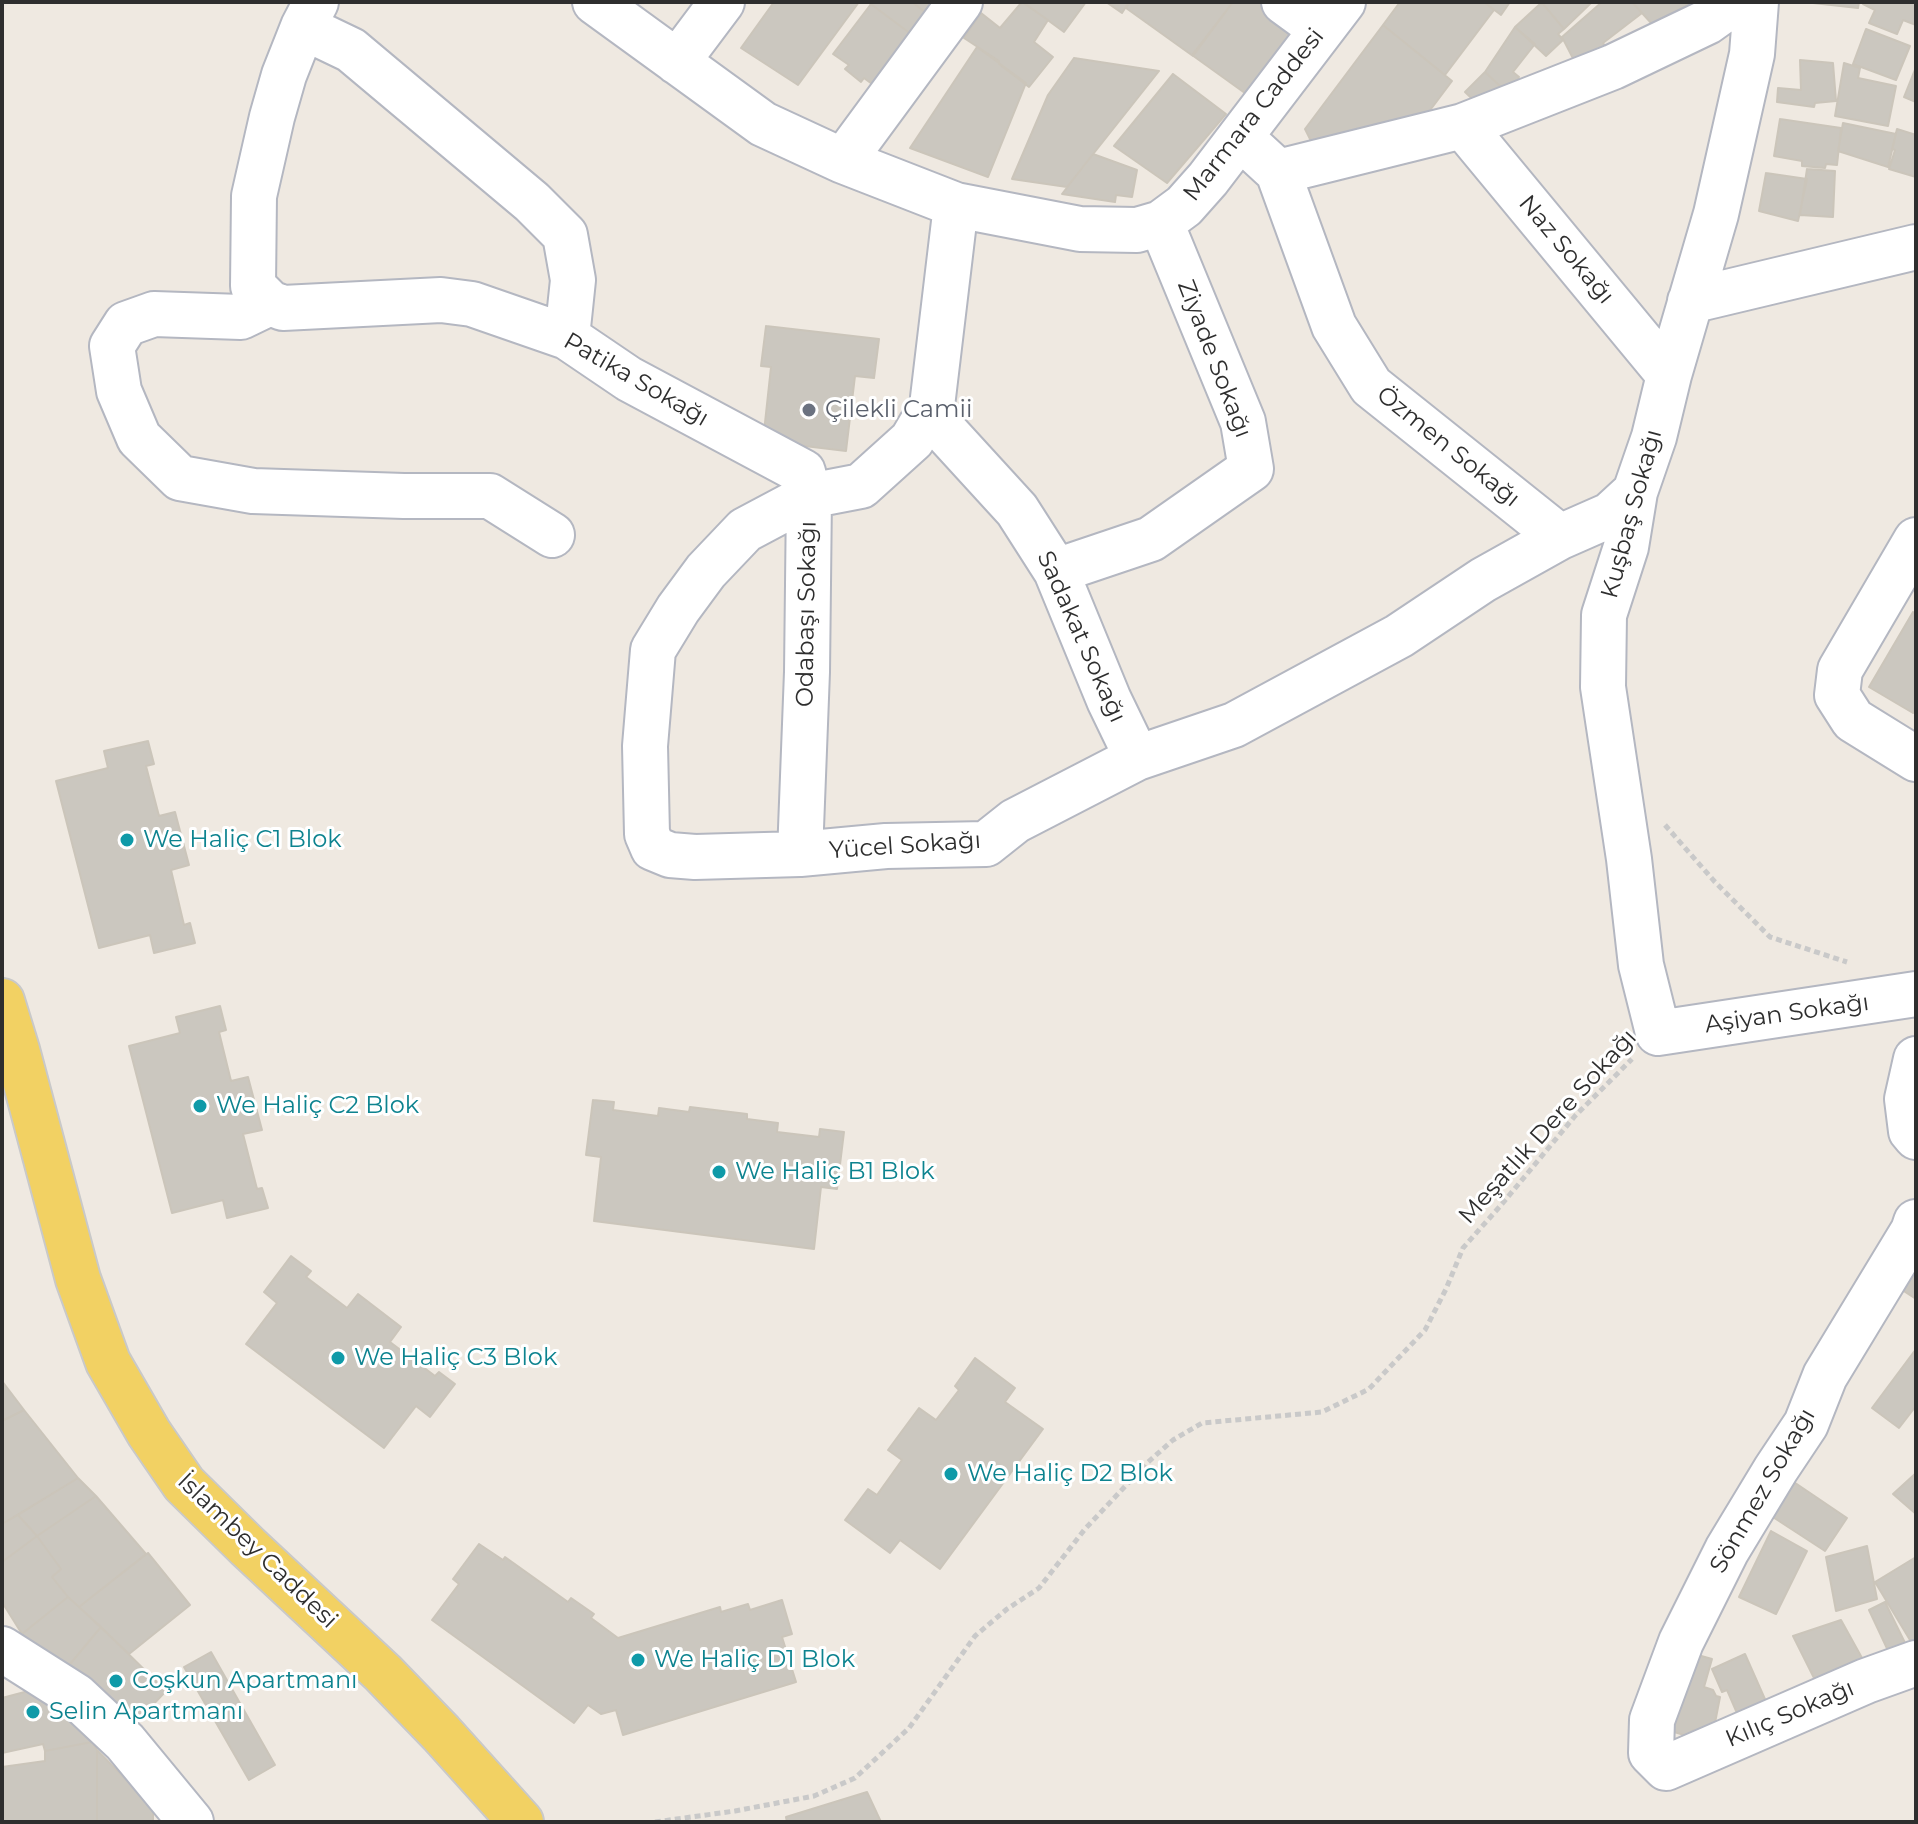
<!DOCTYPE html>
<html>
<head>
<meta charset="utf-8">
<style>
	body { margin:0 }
	#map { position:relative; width:1918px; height:1824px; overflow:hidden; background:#efe9e1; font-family:Montserrat,sans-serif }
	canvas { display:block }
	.frame { position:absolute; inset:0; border:4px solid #2e2e2e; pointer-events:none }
</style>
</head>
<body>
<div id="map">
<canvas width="1918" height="1824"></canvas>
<div class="frame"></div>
</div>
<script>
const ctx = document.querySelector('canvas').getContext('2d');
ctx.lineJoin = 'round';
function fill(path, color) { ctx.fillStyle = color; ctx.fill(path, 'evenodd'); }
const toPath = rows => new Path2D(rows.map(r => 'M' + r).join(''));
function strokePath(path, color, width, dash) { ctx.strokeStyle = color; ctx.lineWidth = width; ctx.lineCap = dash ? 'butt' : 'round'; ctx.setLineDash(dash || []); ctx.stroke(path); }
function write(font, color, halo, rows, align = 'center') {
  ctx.font = font + ' Montserrat,sans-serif'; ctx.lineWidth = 6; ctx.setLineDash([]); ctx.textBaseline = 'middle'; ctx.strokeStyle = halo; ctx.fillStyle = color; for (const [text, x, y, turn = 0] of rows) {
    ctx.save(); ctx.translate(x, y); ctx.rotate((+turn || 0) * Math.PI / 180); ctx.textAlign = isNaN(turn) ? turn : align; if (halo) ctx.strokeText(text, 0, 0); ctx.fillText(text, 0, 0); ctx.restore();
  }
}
const building = toPath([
	[774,2,859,2,798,85,741,48,774,2],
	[868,2,912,2,939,23,923,43,868,2],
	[912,2,955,2,939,23,912,2],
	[1022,2,1048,20,1034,42,1053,57,1029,87,999,64,999,61,964,38,981,13,1000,28,1022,2],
	[1023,2,1086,2,1064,32,1023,2],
	[1106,2,1129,2,1122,13,1106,2],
	[1130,2,1233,2,1193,56,1126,8,1130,2],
	[1233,2,1258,2,1296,30,1249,96,1192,55,1233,2],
	[1400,2,1484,2,1494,10,1445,75,1383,25,1400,2],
	[1484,2,1510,2,1501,15,1484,2],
	[1544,2,1592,2,1564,29,1543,4,1544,2],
	[1602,2,1632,2,1642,13,1603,43,1612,56,1580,72,1562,37,1602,2],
	[1632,2,1693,2,1652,24,1632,2],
	[1804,2,1859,2,1858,8,1804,2],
	[1863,2,1916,2,1916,25,1903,20,1897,34,1869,23,1875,10,1863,4,1863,2],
	[871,4,919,40,880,90,864,78,861,82,845,69,849,65,833,54,871,4],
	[1540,4,1543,4,1564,29,1558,34,1563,40,1546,56,1515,27,1540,4],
	[1383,25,1452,81,1428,113,1318,155,1305,129,1383,25],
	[1515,27,1535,44,1513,72,1519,77,1517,80,1531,94,1517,102,1485,72,1515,27],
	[1866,29,1910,46,1896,80,1853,64,1866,29],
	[977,47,1026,83,988,177,910,148,977,47],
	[1074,58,1159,71,1067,187,1012,179,1048,95,1074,58],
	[1800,60,1833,63,1836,101,1815,103,1814,107,1777,102,1778,88,1801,90,1800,60],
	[1844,63,1860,68,1858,78,1896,86,1888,126,1835,116,1844,63],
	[1916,67,1916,102,1904,97,1916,67],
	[1485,72,1517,102,1489,115,1465,92,1485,72],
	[1173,74,1226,114,1167,183,1114,146,1173,74],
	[1780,119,1841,128,1837,165,1826,164,1825,168,1802,166,1802,161,1774,156,1780,119],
	[1843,123,1896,134,1888,167,1838,151,1843,123],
	[1897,129,1916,135,1916,177,1889,169,1895,150,1892,149,1897,129],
	[1093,154,1137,170,1132,197,1116,195,1115,202,1062,194,1093,154],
	[1807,169,1835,171,1833,217,1800,215,1807,169],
	[1766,173,1807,179,1798,221,1759,211,1766,173],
	[766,326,879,339,874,378,855,376,846,451,763,441,771,367,761,366,766,326],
	[1913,612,1916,614,1916,707,1913,713,1869,687,1913,612],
	[148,741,154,764,146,766,159,816,175,812,189,865,171,870,184,925,190,923,195,943,154,953,150,935,99,948,56,781,108,768,104,751,148,741],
	[220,1006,226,1030,219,1032,231,1081,248,1077,262,1130,243,1134,257,1189,262,1188,268,1208,227,1218,223,1200,172,1213,129,1046,180,1033,176,1017,220,1006],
	[593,1100,614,1102,613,1110,658,1116,659,1108,689,1112,690,1107,747,1114,747,1119,778,1123,777,1132,819,1137,820,1129,844,1132,837,1189,821,1187,814,1249,594,1221,601,1157,586,1155,593,1100],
	[1916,1255,1916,1299,1896,1286,1916,1255],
	[291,1256,311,1271,306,1277,347,1308,358,1294,401,1327,390,1342,435,1376,439,1372,455,1384,430,1417,416,1406,384,1448,246,1344,277,1303,264,1292,291,1256],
	[1916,1349,1916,1406,1899,1428,1872,1408,1916,1349],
	[975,1358,1015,1388,1005,1402,1043,1429,940,1569,900,1540,890,1553,845,1520,868,1489,877,1495,902,1460,888,1450,919,1408,936,1420,959,1390,955,1386,975,1358],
	[2,1381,24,1410,2,1421,2,1381],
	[24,1410,78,1478,2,1524,2,1421,24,1410],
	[1916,1473,1916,1514,1893,1494,1916,1473],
	[1782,1474,1847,1518,1825,1551,1759,1508,1782,1474],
	[78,1478,96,1496,37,1536,18,1515,78,1478],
	[96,1496,146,1554,79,1607,68,1597,52,1577,61,1569,37,1536,96,1496],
	[18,1515,37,1536,2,1562,2,1524,18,1515],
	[1771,1531,1807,1551,1776,1614,1739,1597,1771,1531],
	[37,1536,61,1569,52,1577,68,1597,22,1634,2,1602,2,1562,37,1536],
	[479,1544,503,1560,505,1557,568,1602,571,1598,594,1614,591,1618,618,1638,720,1607,721,1612,748,1604,750,1610,782,1600,792,1634,782,1637,796,1682,623,1735,616,1710,601,1714,588,1705,574,1723,432,1620,459,1584,453,1579,479,1544],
	[1867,1546,1877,1599,1836,1611,1826,1557,1867,1546],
	[148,1553,190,1605,129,1654,79,1607,148,1553],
	[1916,1557,1916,1650,1875,1582,1916,1557],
	[68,1597,101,1627,65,1670,22,1634,68,1597],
	[1885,1602,1908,1649,1891,1657,1869,1610,1885,1602],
	[1841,1620,1867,1667,1818,1686,1793,1636,1841,1620],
	[101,1627,166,1691,129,1730,65,1670,101,1627],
	[211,1652,275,1765,249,1780,184,1667,211,1652],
	[1687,1652,1712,1659,1704,1687,1713,1690,1716,1696,1720,1697,1714,1728,1704,1733,1693,1730,1691,1737,1664,1729,1687,1652],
	[1745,1654,1768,1706,1740,1720,1727,1690,1722,1692,1712,1669,1745,1654],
	[36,1689,85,1732,92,1742,45,1751,43,1744,2,1753,2,1698,36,1689],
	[92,1742,97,1750,97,1822,3,1822,2,1767,45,1761,45,1751,92,1742],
	[97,1750,145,1799,153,1800,153,1822,97,1822,97,1750],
	[867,1792,881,1822,787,1822,786,1817,867,1792]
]);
fill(building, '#cbc7bf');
strokePath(building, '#cbc5ba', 2);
const minor = toPath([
	[316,2,303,27,284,75,272,117,254,196,253,286,270,303,283,308,441,300,472,304,567,337,629,379,803,472,809,496,745,530,706,571,678,609,653,650,645,746,647,834,653,848,670,855,695,857,800,854,886,846,986,844,1015,821,1137,758,1234,725,1399,636,1483,580,1560,537,1610,515,1635,492],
	[595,2,763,124,843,161,956,205,1080,229,1137,230,1161,223,1184,206,1208,179,1343,2],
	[1284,2,1321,29],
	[1756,2,1752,54,1716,214,1669,375,1654,437,1635,492,1626,547,1604,615,1603,687,1629,859,1641,965,1658,1033,1916,994],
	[303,27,351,50,532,202,565,235,573,280,567,337],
	[677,62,722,2],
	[1463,126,1669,375],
	[1240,137,1278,172,1334,326,1371,386,1560,537],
	[843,161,960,2],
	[1278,172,1463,126,1613,67,1707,22,1735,2],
	[1690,301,1916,247],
	[270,303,241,317,154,314,126,324,112,346,119,391,139,438,180,478,253,491,404,496,490,496,552,535],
	[932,406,942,428,1017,510,1056,571,1109,700,1137,758],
	[1916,540,1840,670,1837,695,1853,720,1916,759],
	[1056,571,1151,539,1251,469,1243,422,1161,223],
	[800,854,807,672,809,496,861,486,912,440,932,406,956,205],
	[1916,1059,1907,1099,1911,1131,1916,1137],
	[1916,1222,1913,1231,1825,1376,1806,1424,1776,1469,1727,1550,1681,1642,1652,1720,1651,1753,1666,1768,1866,1681,1916,1663],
	[2,1649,76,1696,125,1742,191,1822]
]);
const major = toPath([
	[2,1001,17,1050,78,1279,108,1362,149,1433,184,1484,248,1547,383,1673,441,1733,521,1822]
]);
strokePath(minor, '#b4b7c1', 48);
strokePath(major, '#c9c9c9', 48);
strokePath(toPath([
	[1665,825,1715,882,1770,937,1847,962],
	[655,1822,735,1811,814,1796,855,1778,909,1728,975,1636,1007,1609,1039,1588,1085,1529,1147,1463,1173,1440,1202,1423,1322,1412,1369,1389,1425,1330,1446,1289,1463,1248,1502,1204,1575,1116,1632,1059]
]), '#c9c9c9', 5, [6, 4]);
strokePath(minor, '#fff', 44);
strokePath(major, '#f2d163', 44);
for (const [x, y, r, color] of [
	[809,410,8,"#6b7280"],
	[127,840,8,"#0f9aa8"],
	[200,1106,8,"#0f9aa8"],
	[719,1172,8,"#0f9aa8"],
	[338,1358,8,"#0f9aa8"],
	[951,1474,8,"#0f9aa8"],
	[638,1660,8,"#0f9aa8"],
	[116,1681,8,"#0f9aa8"],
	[33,1712,8,"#0f9aa8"]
]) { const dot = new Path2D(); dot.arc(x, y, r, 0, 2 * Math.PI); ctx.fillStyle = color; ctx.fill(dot); strokePath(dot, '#fff', 3); }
write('24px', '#2e2e2e', '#fff', [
	["Marmara Caddesi",1254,115,-52],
	["Naz Sokağı",1566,250,50],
	["Ziyade Sokağı",1214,359,69],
	["Patika Sokağı",636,380,30],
	["Özmen Sokağı",1448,447,39],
	["Kuşbaş Sokağı",1632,514,-75],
	["Odabaşı Sokağı",807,614,-89],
	["Sadakat Sokağı",1081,637,66],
	["Yücel Sokağı",905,846,-4],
	["Aşiyan Sokağı",1787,1014,-8],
	["Meşatlık Dere Sokağı",1548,1127,-48],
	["Sönmez Sokağı",1763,1491,-60],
	["İslambey Caddesi",257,1551,44],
	["Kılıç Sokağı",1790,1714,-23]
]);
write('24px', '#5b616d', '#fff', [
	["Çilekli Camii",825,410]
], 'left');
write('24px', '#0d838f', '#fff', [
	["We Haliç C1 Blok",143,840],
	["We Haliç C2 Blok",216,1106],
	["We Haliç B1 Blok",735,1172],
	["We Haliç C3 Blok",354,1358],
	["We Haliç D2 Blok",967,1474],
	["We Haliç D1 Blok",654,1660],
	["Coşkun Apartmanı",132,1681],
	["Selin Apartmanı",49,1712]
], 'left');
</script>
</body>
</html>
